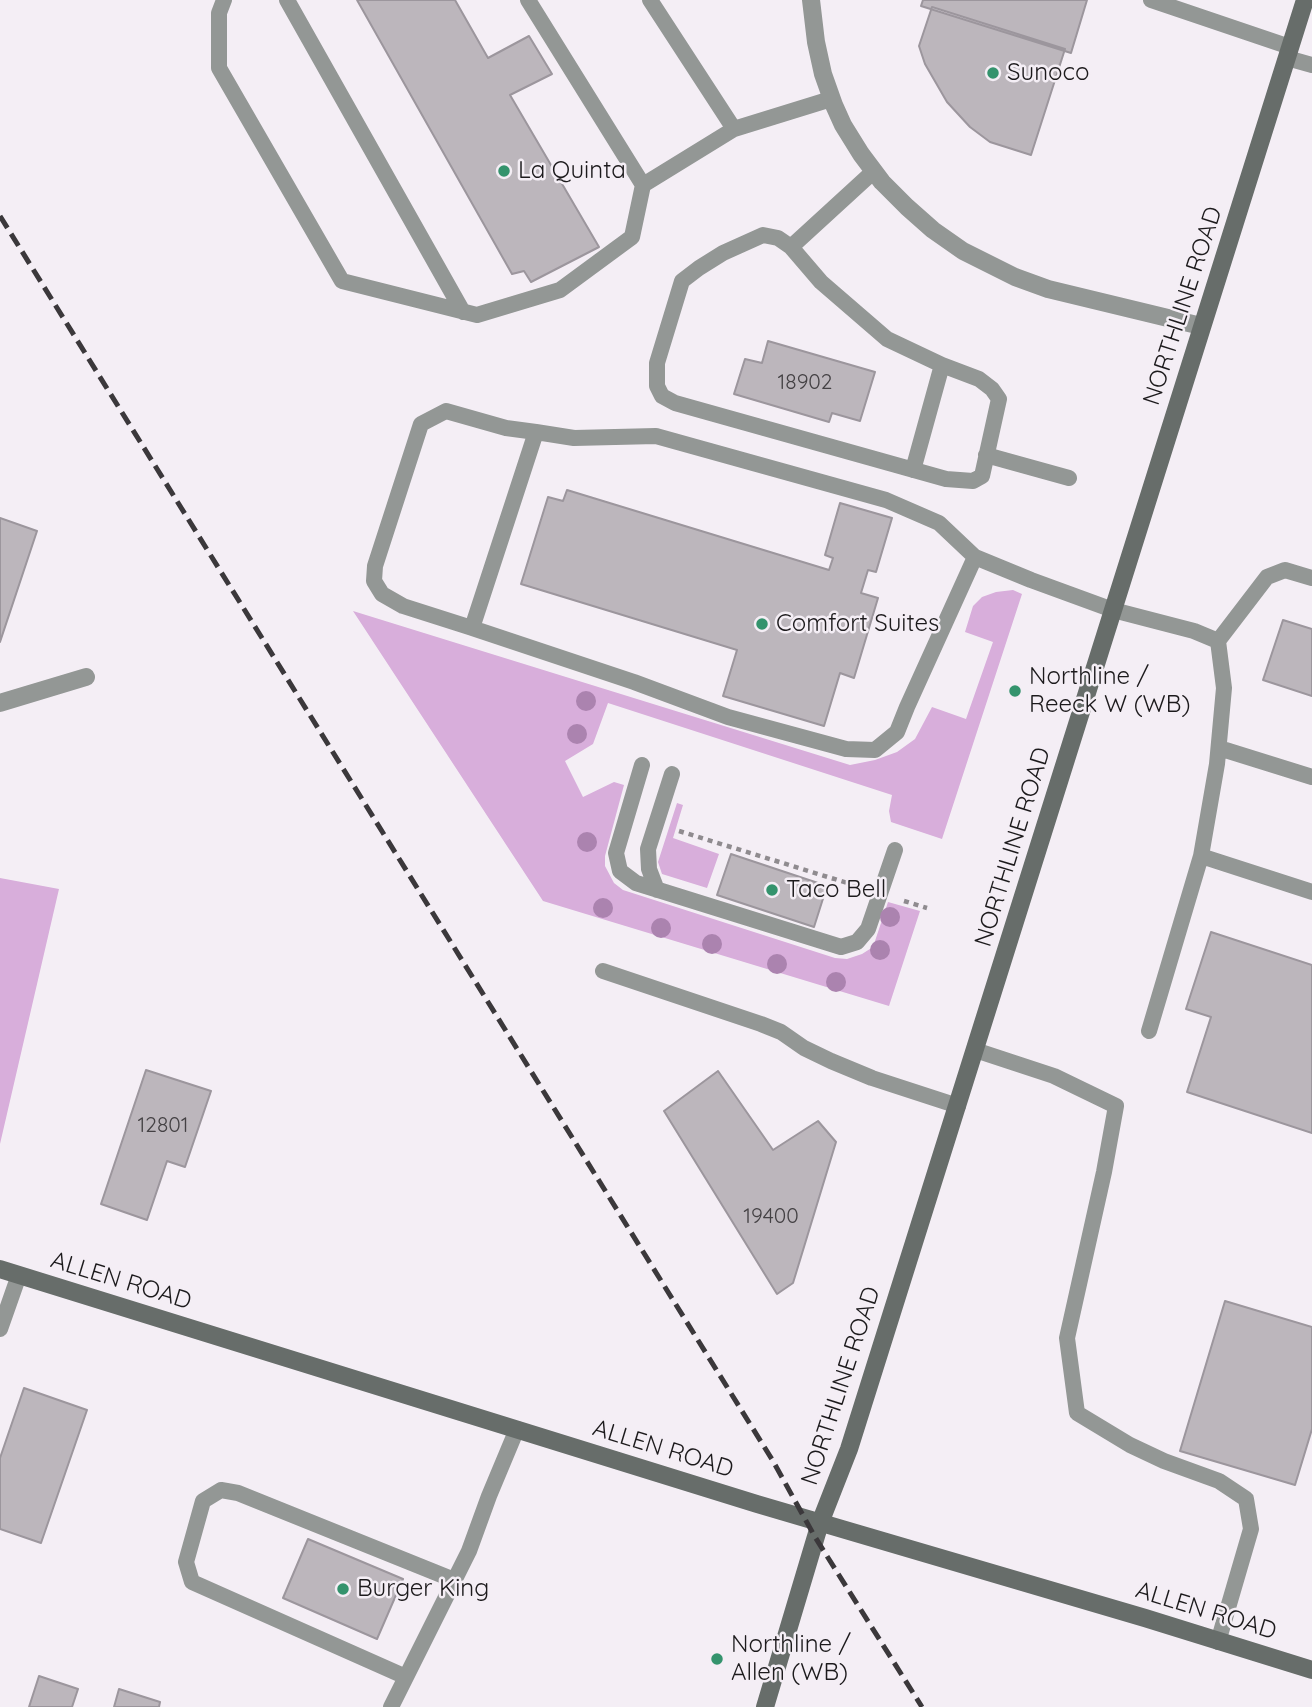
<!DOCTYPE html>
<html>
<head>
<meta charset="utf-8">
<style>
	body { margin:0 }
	canvas { display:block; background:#f4eef5 }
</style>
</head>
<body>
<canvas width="1312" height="1707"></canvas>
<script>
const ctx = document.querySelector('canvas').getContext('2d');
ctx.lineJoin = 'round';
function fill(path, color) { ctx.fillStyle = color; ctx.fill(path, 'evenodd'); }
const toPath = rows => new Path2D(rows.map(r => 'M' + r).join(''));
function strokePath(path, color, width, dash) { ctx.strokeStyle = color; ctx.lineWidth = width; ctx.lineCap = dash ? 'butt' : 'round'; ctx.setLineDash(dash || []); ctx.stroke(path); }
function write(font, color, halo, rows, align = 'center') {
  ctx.font = font + ' Quicksand,sans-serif'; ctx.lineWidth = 5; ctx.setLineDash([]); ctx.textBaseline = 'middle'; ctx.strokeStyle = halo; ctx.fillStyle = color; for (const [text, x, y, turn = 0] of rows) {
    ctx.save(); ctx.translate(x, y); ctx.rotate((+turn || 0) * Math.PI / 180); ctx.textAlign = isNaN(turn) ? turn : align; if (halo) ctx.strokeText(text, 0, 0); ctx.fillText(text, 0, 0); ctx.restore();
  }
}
fill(toPath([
	[1013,590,1022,594,942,839,891,822,889,811,892,795,608,703,593,744,565,761,583,797,614,782,624,785,605,856,605,866,614,883,623,890,835,958,847,959,862,954,873,947,888,902,920,911,889,1006,543,901,353,611,850,765,875,760,897,752,915,739,932,707,966,719,993,642,965,632,973,606,982,597,996,592],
	[677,803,683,805,673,838,719,854,707,888,662,874,658,862],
	[0,878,59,889,0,1144]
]), '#d8aedb');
const building = toPath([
	[357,0,455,0,488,58,529,36,552,74,510,95,599,247,531,282,524,271,512,274,357,0],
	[923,0,1087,0,1071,53,921,6,923,0],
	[932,7,1065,49,1031,155,990,142,970,127,947,102,925,64,919,46,932,7],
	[768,341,875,372,860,421,832,413,829,422,734,394,745,359,762,363,768,341],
	[567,490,829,570,833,558,825,555,840,503,892,518,876,572,868,570,861,593,878,598,854,678,840,673,824,726,723,696,737,650,521,584,548,497,563,501,567,490],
	[0,518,37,531,0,642,0,518],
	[1283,620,1312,629,1312,696,1263,680,1283,620],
	[731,854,827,886,814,927,717,895,731,854],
	[1211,932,1312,965,1312,1133,1187,1092,1211,1017,1186,1009,1211,932],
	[146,1070,211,1091,185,1167,167,1161,147,1220,101,1204,146,1070],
	[718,1071,773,1150,818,1121,836,1142,793,1283,777,1294,664,1111,718,1071],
	[1225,1301,1312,1327,1312,1429,1295,1485,1180,1451,1225,1301],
	[24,1388,87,1410,41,1543,0,1529,0,1458,24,1388],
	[308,1539,403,1579,377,1639,283,1598,308,1539],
	[39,1676,78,1689,72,1707,29,1707,39,1676],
	[119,1689,160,1702,159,1707,114,1707,119,1689]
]);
fill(building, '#bcb6bc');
strokePath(building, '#9c969d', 2);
strokePath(toPath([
	[679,831,857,886],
	[904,901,927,908]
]), '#8f8b8f', 4.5, [5, 5]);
strokePath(toPath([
	[224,0,219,13,219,68,342,281,477,315,560,290,632,237,643,185],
	[287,0,463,312],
	[528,0,643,185,734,129,831,99],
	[650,0,734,129],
	[1151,0,1290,47],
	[1287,58,1312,65],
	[791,247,778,238,763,235,723,253,699,268,682,281,657,363,657,386,662,396,675,403,946,479,973,481,982,476,999,399,992,389,979,379,942,365,887,339,821,282,791,247,874,171],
	[536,432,472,628,403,606,382,594,374,581,375,566,421,424,446,411,506,428,536,432,574,438,656,436,886,500,939,523,975,557,1031,580,1113,610,1194,631,1218,641,1224,688,1217,764,1201,856,1149,1031],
	[986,455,1069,478],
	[913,470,942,365],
	[472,628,634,682,728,717,846,749,875,750,897,732,907,707,975,557],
	[1218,641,1267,577,1285,570,1312,578],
	[1219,748,1312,777],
	[642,765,616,853,620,871,636,883,841,947,857,942,868,929,895,850],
	[1201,856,1312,892],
	[657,890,649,869,648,849,672,774],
	[603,971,761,1024,781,1032,804,1048,831,1061,872,1078,958,1106],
	[975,1050,1054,1076,1116,1106,1104,1172,1067,1338,1077,1413,1130,1445,1164,1461,1219,1481,1246,1499,1251,1529,1218,1642],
	[0,1329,19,1275],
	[406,1677,192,1582,186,1562,203,1501,221,1490,238,1493,454,1580],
	[391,1707,469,1551,489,1496,517,1429]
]), '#939795', 16);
strokePath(toPath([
	[0,703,86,677]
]), '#939795', 18);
strokePath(toPath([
	[811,0,816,42,823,74,834,105,843,125,861,154,882,182,907,207,933,230,963,251,1015,277,1048,289,1201,326]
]), '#939795', 18);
strokePath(toPath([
	[0,1269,757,1504,1145,1618,1312,1670],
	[765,1707,820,1523,849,1449,1305,0]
]), '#676d6a', 18);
strokePath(toPath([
	[0,216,773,1461,815,1537,922,1707]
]), '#3b383b', 5, [14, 7]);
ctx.fillStyle = '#ab83af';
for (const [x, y] of [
	[586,701],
	[577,734],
	[587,842],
	[603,908],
	[890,917],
	[661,928],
	[712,944],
	[880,950],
	[777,964],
	[836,982]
]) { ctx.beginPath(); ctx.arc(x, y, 10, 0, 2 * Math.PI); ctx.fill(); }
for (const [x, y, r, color] of [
	[993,73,7,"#34936d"],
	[504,171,7,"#34936d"],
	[762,624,7,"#34936d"],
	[1015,691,7,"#34936d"],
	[772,890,7,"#34936d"],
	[343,1589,7,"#34936d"],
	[717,1659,7,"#34936d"]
]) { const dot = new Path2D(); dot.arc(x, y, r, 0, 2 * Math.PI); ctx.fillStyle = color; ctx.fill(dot); strokePath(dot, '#f4eef5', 2.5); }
write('21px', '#444144', null, [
	["18902",805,383],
	["12801",163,1126],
	["19400",771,1217]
]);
write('24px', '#1c1a1c', '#f4eef5', [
	["Sunoco",1007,73],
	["La Quinta",518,171],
	["Comfort Suites",776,624],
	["Northline /",1029,677],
	["Reeck W (WB)",1029,705],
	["Taco Bell",786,890],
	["Burger King",357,1589],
	["Northline /",731,1645],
	["Allen (WB)",731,1673]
], 'left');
write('24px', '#1c1a1c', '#f4eef5', [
	["NORTHLINE ROAD",1183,306,-72],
	["NORTHLINE ROAD",1013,847,-73],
	["ALLEN ROAD",121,1281,17],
	["NORTHLINE ROAD",841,1386,-72],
	["ALLEN ROAD",663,1449,17],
	["ALLEN ROAD",1206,1611,17]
]);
</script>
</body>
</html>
